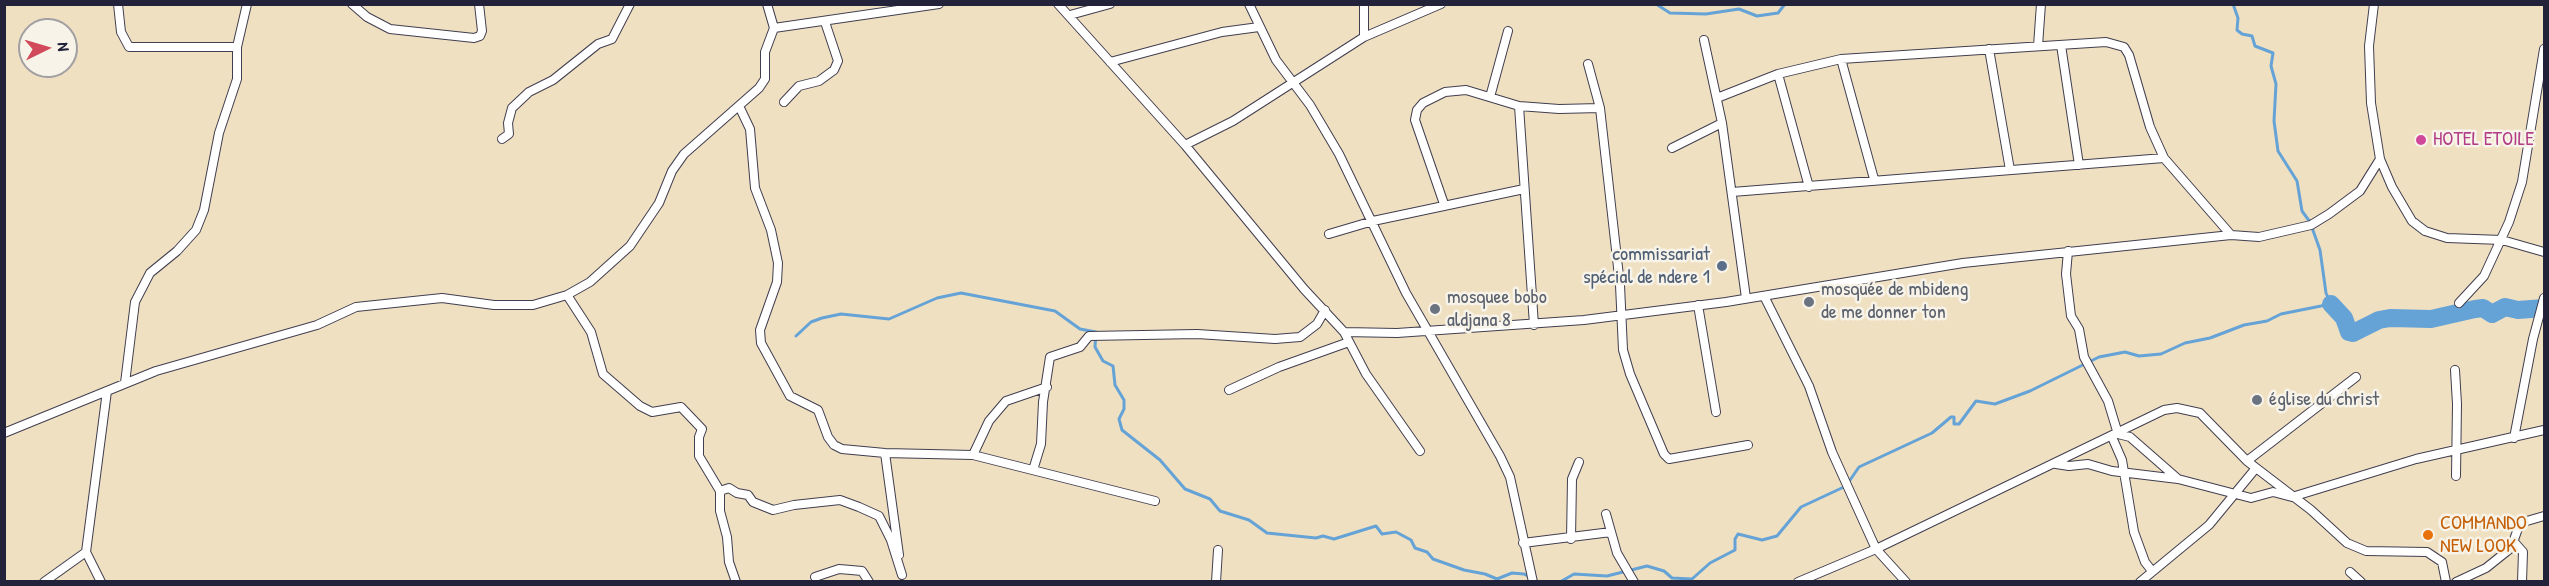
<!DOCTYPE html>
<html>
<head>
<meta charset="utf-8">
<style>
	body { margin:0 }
	#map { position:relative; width:2549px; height:586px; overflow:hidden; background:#f0e0c2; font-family:"Patrick Hand",sans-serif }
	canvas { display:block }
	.frame { position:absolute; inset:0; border:6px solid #22223b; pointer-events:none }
	.north { position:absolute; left:18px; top:18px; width:60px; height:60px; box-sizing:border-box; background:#f7f3e8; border:2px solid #a29fa3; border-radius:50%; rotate:85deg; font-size:16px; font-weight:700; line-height:24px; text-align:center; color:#22223b }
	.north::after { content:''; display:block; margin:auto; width:21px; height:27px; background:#d1495b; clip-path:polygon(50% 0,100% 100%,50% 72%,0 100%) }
</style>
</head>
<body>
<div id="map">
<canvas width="2549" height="586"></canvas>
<div class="frame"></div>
<div class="north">N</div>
</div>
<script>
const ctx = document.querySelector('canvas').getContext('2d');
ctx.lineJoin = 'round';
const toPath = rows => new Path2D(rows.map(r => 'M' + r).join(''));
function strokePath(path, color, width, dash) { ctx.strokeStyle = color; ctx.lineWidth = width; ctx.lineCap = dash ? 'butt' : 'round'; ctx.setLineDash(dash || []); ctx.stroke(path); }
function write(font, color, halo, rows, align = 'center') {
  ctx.font = font + ' "Patrick Hand",sans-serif'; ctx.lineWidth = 5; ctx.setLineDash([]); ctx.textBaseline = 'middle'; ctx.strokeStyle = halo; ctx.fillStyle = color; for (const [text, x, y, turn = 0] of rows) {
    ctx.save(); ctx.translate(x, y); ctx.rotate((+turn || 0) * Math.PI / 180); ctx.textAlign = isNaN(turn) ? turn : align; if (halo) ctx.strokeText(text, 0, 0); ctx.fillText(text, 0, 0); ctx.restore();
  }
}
strokePath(toPath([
	[1656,4,1670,13,1706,14,1739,9,1757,16,1778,13,1785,4],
	[796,336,811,322,822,318,841,314,889,319,937,298,961,293,1055,311,1080,329,1096,332,1095,347,1103,361,1113,366,1115,385,1124,400,1124,409,1119,419,1122,430,1160,460,1185,489,1210,499,1220,511,1249,520,1267,533,1316,538,1323,536,1334,539,1376,526,1382,534,1396,532,1411,540,1415,548,1427,552,1433,559,1464,570,1485,574,1497,579,1512,573,1524,574,1539,582],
	[1560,582,1574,574,1607,576,1647,566,1664,571,1672,578,1692,579,1710,563,1735,550,1735,539,1738,534,1762,540,1777,536,1801,507,1846,486,1859,467,1932,433,1951,417,1954,417,1954,424,1959,424,1976,401,1995,404,2030,391,2099,357,2125,352,2139,356,2161,354,2185,343,2210,338,2244,325,2267,321,2281,314,2331,304,2326,293,2320,250,2310,222,2302,211,2297,181,2278,151,2274,121,2276,84,2271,66,2273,53,2255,46,2252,36,2242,34,2237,30,2238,18,2233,4]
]), '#65a3d7', 3);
strokePath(toPath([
	[2331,304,2344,318,2349,332,2353,333,2379,320,2390,318,2431,319,2475,309,2483,308,2492,314,2505,307,2518,310,2544,308]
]), '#65a3d7', 18);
const street = toPath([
	[118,4,121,32,129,47,237,47,247,4],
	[352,4,367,17,390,29,474,38,480,36,482,31,479,4],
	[767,4,774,28],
	[1058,4,1185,145,1304,289,1344,332,1397,333,1584,320,1726,302,1963,263,2231,235,2259,237,2311,225,2329,214,2360,191,2380,159],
	[1249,4,1276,60,1310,105,1339,154,1406,293,1500,456,1510,477,1533,582],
	[1364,4,1364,37],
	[2374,4,2369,46,2371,103,2380,159,2392,187,2412,221,2425,231,2447,238,2502,240,2544,252],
	[1070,15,1110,4],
	[1704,40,1722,123,1746,298],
	[2061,45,2079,165],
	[2038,46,2041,4],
	[1989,49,2010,170],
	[1841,59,1874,179],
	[1110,62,1222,32,1259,27],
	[1588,64,1600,108,1620,285,1623,350,1630,374,1664,454,1669,459,1748,445],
	[1778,74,1809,187],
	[1490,97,1508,31],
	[1717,98,1778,74,1841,59,2106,42,2124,47,2129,55,2150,127,2164,158],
	[784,102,799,86,819,81,834,70,838,61,825,22],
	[739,106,750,129,755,188,771,230,778,263,777,282,760,330,761,343,790,396,818,410,828,437,834,445,842,449,885,453,973,455,1155,501],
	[1519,106,1559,109,1600,108],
	[502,139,509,134,508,123,512,108,529,92,553,80,598,44,612,39,630,4],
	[1185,145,1233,121,1364,37,1441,4],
	[1672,148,1722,123],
	[1732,192,2164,158,2231,235],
	[1444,204,1415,120,1417,110,1423,103,1445,92,1466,90,1519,106,1534,325],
	[1329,234,1373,221,1524,189],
	[2068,251,2066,274,2071,316,2079,329,2084,357,2108,401,2118,434,2130,437,2178,479,2251,498,2273,492,2292,497,2416,459,2544,430],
	[567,295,591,332,603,374,640,406,652,412,681,407,702,429,699,437,699,456,720,491,720,511,727,537,729,562,736,582],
	[1764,296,1809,386,1832,452,1876,549,1906,582],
	[2459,303,2484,276,2509,222,2522,182,2544,49],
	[1698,305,1716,412],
	[1344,332,1366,374,1420,451],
	[2455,370,2457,404,2456,476],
	[125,383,135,302,150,273,177,251,196,230,204,210,219,133,237,79,237,47],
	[1229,390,1279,367,1349,342],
	[4,433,156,371,317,325,356,307,442,298,494,305,533,305,567,295,590,282,630,246,659,203,672,171,684,154,759,88,765,79,765,52,774,28,939,4],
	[2112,437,2122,460,2134,532,2145,562,2152,571],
	[2514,438,2533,339,2544,298],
	[885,453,899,555],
	[973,455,989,421,1006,401,1047,387],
	[2247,461,2356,377],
	[2056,464,2069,466,2088,464,2112,471,2178,479],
	[1033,470,1041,444,1043,402,1050,357,1080,347,1089,336,1197,334,1275,339,1300,337,1317,324,1325,310],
	[720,491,729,488,737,493,748,495,753,502,773,510,794,505,840,500,859,507,879,516,891,540,902,575],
	[1606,514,1617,553,1634,582],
	[1571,539,1572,479,1579,462],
	[1523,543,1611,532],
	[2515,543,2523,552,2522,582],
	[2350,572,2361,582],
	[815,577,839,569,851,570,862,571,869,582],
	[44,582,86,552],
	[101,582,86,552,107,391],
	[1216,582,1218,550],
	[1798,582,1876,549,2164,410,2177,408,2200,413,2247,461,2311,510,2347,543,2366,551,2427,552,2442,562,2446,582],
	[2140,582,2209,525,2256,468],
	[2456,582,2486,568,2511,548,2520,523,2544,516]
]);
strokePath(street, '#413e4f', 10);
strokePath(street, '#fff', 8);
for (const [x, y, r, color] of [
	[2421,140,6,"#d1479c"],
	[1722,266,6,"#5c6f8a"],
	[1809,302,6,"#6b7280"],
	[1435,309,6,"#6b7280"],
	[2257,400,6,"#6b7280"],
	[2428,535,6,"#e8710a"]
]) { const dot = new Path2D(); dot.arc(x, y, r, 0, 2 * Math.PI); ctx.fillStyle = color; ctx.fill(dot); strokePath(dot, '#f7f3e8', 2); }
write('20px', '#b23c85', '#f7f3e8', [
	["HOTEL ETOILE",2433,140]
], 'left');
write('20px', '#4e5e75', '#f7f3e8', [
	["commissariat",1710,255],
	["spécial de ndere 1",1710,278]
], 'right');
write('20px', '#5b616d', '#f7f3e8', [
	["mosquée de mbideng",1821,290],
	["de me donner ton",1821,313],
	["mosquee bobo",1447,298],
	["aldjana 8",1447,321],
	["église du christ",2269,400]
], 'left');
write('20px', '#c56008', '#f7f3e8', [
	["COMMANDO",2440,524],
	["NEW LOOK",2440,547]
], 'left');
</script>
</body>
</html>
